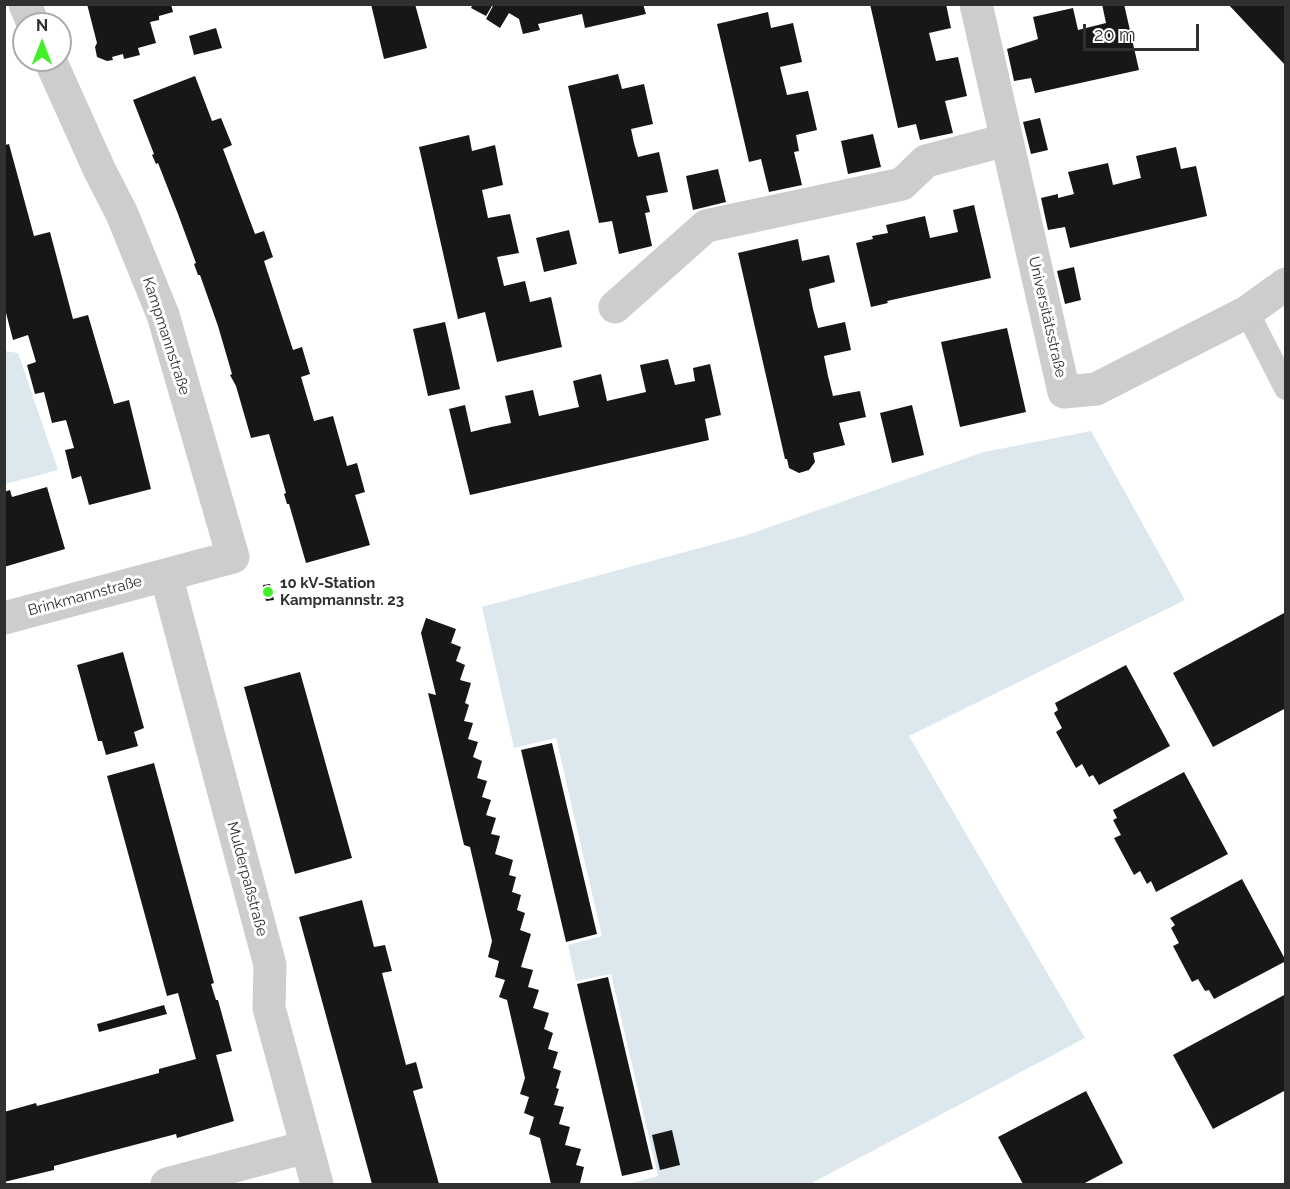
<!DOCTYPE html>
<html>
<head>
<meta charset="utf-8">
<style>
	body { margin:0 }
	#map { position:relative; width:1290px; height:1189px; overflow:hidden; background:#fff; font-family:Raleway,sans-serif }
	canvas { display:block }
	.frame { position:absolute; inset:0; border:6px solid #303030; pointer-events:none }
	.north { position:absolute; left:12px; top:12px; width:60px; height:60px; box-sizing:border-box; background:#fff; border:2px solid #acacac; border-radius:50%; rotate:0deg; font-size:16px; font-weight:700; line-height:24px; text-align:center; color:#303030 }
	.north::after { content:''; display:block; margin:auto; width:21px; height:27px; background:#42ef29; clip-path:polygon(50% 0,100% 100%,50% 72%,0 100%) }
	.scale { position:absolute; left:1083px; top:24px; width:116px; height:27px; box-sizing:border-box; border:3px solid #303030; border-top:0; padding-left:8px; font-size:18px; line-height:21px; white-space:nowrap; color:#303030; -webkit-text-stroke:4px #fff; paint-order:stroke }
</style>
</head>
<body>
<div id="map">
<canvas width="1290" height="1189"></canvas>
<div class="frame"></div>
<div class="north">N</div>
<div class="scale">20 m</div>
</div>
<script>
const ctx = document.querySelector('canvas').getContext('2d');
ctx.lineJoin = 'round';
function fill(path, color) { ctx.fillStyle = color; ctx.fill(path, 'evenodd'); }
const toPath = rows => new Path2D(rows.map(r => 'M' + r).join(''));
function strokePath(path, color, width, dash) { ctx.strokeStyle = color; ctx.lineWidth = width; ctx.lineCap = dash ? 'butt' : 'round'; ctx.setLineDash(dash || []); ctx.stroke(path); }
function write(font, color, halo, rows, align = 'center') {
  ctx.font = font + ' Raleway,sans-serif'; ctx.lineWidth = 6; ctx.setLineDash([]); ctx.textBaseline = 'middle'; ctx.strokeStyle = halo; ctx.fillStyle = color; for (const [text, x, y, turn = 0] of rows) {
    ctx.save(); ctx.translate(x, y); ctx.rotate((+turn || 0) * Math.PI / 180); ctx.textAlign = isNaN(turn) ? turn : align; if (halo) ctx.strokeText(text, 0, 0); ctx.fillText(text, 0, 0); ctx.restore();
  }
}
fill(toPath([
	[5,351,18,353,58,470,5,484],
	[1091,431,1185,600,909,736,1085,1038,810,1184,628,1184,658,1176,611,974,576,981,568,945,602,936,556,738,514,748,482,607,744,536,984,452]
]), '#dde7ee');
fill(toPath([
	[87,4,171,4,173,12,159,16,159,20,150,22,156,43,138,48,140,55,124,59,123,54,112,57,113,60,107,61,97,57,95,47,97,43],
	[371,4,415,4,427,48,384,59],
	[473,4,493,4,486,16,471,8],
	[494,4,643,4,646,14,585,28,582,14,538,24,540,30,523,34,519,19,509,13,500,28,486,19],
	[870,4,946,4,951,28,929,33,936,61,958,57,967,96,945,101,953,133,920,140,916,124,898,128],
	[1102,4,1124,4,1139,70,1035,93,1031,78,1014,81,1007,49,1038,39,1033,17,1073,8,1078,30,1106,23],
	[1228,4,1286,4,1286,66],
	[768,12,771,28,793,23,802,62,780,67,787,95,808,91,817,130,796,135,799,151,794,152,802,185,769,192,761,159,749,162,717,24],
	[216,28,222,48,194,55,189,36],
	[618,74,622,89,644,84,653,124,631,129,634,143,638,157,659,152,668,192,646,196,650,212,645,213,652,246,619,254,612,221,599,223,568,86],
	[195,76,212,121,221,118,232,145,223,149,255,234,264,231,273,257,264,261,293,350,302,347,310,374,301,377,314,421,333,416,347,466,357,463,365,492,355,495,370,545,306,563,289,504,287,504,284,494,286,493,269,434,251,438,236,386,230,375,232,374,218,326,200,275,198,275,194,264,196,263,178,214,158,163,156,164,152,155,154,154,133,100],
	[1040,118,1048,150,1031,154,1023,122],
	[873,134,881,167,848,174,841,141],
	[469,135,472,151,495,145,503,185,482,190,488,218,510,214,519,253,497,257,504,286,525,281,530,302,551,297,562,347,497,362,485,312,458,319,419,147],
	[9,144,34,236,50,232,73,319,88,315,114,404,129,400,151,489,89,505,81,476,72,479,65,450,74,448,66,420,52,423,44,392,35,394,27,365,36,362,28,335,13,340,5,309,5,145],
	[1176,147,1181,169,1196,166,1207,216,1070,248,1065,227,1048,230,1041,198,1058,194,1058,198,1074,194,1068,172,1108,163,1113,185,1141,178,1136,156],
	[718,169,726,202,693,210,686,176],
	[974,205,991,278,887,301,888,303,871,307,856,243,873,239,872,236,888,233,886,225,925,216,930,238,958,232,953,210],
	[569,230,577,264,544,272,536,238],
	[798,239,802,261,829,255,835,282,809,289,813,309,818,328,845,322,851,350,824,356,828,376,833,396,860,391,866,417,839,423,845,445,813,453,815,462,809,470,799,473,789,468,787,459,785,459,738,253],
	[1074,267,1081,300,1065,304,1057,271],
	[445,322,460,389,428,396,413,329],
	[1007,328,1026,412,960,427,941,342],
	[668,359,675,385,695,381,693,368,710,364,721,415,705,419,709,440,470,495,449,409,465,405,471,432,491,427,511,423,505,396,533,390,539,416,579,407,573,381,601,374,607,401,646,392,640,365],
	[912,405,924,455,892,463,880,413],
	[47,487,65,549,4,567,4,492,10,490,12,497],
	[270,584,274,600,266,601,263,585],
	[1286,612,1286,708,1213,747,1173,673],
	[426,618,456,629,451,643,461,647,456,661,465,665,460,680,471,683,465,703,469,705,464,721,473,723,468,739,478,742,473,757,482,761,477,778,487,781,482,797,491,800,486,815,496,818,491,834,500,836,495,854,513,860,509,875,516,877,512,892,521,895,517,910,525,913,520,930,531,934,521,967,533,970,528,987,539,990,533,1008,549,1013,544,1029,553,1033,548,1049,558,1052,553,1068,561,1071,556,1088,559,1089,554,1105,564,1107,559,1124,570,1127,565,1145,581,1149,576,1165,584,1167,580,1183,584,1184,551,1184,540,1138,529,1134,534,1117,524,1113,529,1097,520,1094,525,1078,507,1000,499,997,505,980,495,977,499,961,488,957,492,941,470,847,464,845,428,693,436,695,421,633],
	[123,652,144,728,134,732,138,746,106,755,102,741,98,741,77,665],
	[1126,665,1170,746,1099,785,1093,775,1089,777,1082,764,1076,768,1056,732,1062,728,1054,713,1058,710,1055,703],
	[300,672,352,858,295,874,244,687],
	[552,743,597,934,566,942,521,750],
	[154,763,214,983,211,984,216,1000,218,1000,232,1051,216,1055,234,1121,177,1138,176,1134,54,1166,54,1170,4,1182,4,1112,36,1103,37,1106,159,1073,159,1069,196,1059,178,993,167,996,107,776],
	[1184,772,1228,854,1156,892,1151,881,1147,884,1140,871,1134,875,1114,838,1121,835,1113,820,1117,818,1113,810],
	[1242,879,1286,961,1214,999,1209,990,1205,991,1198,979,1192,982,1173,946,1179,943,1171,928,1175,925,1170,918],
	[362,900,374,947,385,945,392,971,382,973,406,1065,416,1062,423,1088,413,1091,439,1184,372,1184,299,917],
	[608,977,653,1169,622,1176,577,984],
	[1286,994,1286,1090,1213,1129,1173,1055],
	[164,1005,167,1014,99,1032,97,1024],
	[1086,1091,1123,1163,1083,1184,1023,1184,998,1137],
	[672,1130,680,1165,660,1170,652,1135]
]), '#171717');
strokePath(toPath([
	[1247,312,1286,388]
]), '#cdcdcd', 24);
strokePath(toPath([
	[25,4,33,24],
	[976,4,1064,392,1096,389,1247,312,1286,284],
	[615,307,706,226,902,184,926,161,1006,140],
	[166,575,270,965,269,1008,317,1184],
	[4,618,233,557,163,315,122,214,99,169,50,60],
	[167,1184,306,1147]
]), '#cdcdcd', 33);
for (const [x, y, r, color] of [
	[268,592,6,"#42ef29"]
]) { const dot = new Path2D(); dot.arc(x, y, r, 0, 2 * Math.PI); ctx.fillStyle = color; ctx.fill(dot); strokePath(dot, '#fff', 2); }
write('15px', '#303030', '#fff', [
	["Universitätsstraße",1047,317,77],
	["Kampmannstraße",166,336,72],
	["Brinkmannstraße",85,596,-15],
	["Mulderpaßstraße",247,879,75]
]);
write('bold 15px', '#303030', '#fff', [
	["10 kV-Station",280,583],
	["Kampmannstr. 23",280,600]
], 'left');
</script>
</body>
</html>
